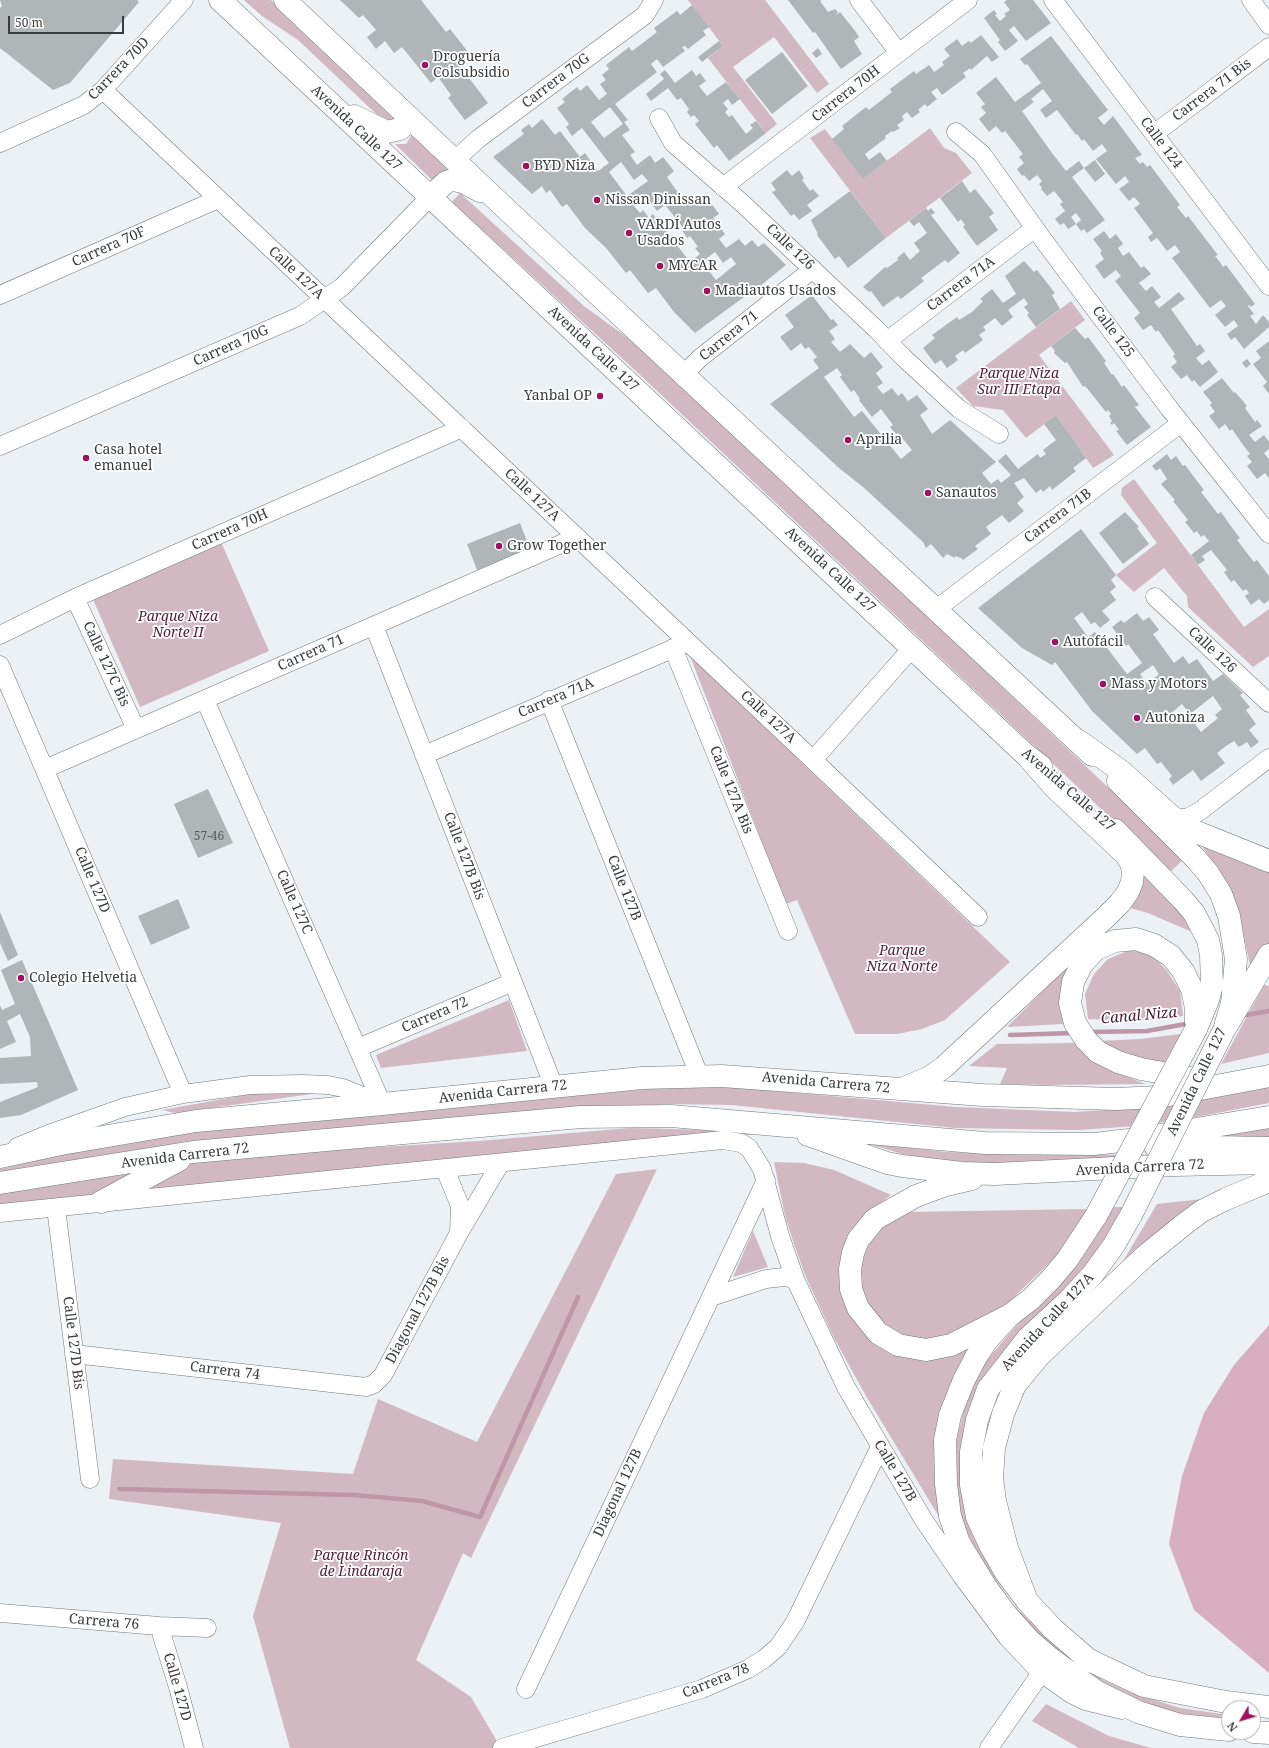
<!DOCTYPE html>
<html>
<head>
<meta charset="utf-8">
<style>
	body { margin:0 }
	#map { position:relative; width:1269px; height:1748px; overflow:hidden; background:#ebf1f4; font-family:"Noto Serif",serif }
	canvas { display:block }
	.north { position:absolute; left:1221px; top:1700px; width:40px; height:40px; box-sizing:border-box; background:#fff; border:1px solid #b0b1b1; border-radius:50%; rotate:232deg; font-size:11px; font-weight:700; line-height:16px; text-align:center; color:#393c3d }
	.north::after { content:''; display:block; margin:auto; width:14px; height:18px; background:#9d1261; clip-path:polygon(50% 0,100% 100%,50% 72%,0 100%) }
	.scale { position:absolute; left:8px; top:16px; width:116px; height:18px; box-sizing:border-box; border:2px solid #393c3d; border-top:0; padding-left:5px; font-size:12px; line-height:14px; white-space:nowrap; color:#393c3d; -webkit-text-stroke:3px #fff; paint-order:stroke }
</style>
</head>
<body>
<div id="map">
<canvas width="1269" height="1748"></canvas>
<div class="north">N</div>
<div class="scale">50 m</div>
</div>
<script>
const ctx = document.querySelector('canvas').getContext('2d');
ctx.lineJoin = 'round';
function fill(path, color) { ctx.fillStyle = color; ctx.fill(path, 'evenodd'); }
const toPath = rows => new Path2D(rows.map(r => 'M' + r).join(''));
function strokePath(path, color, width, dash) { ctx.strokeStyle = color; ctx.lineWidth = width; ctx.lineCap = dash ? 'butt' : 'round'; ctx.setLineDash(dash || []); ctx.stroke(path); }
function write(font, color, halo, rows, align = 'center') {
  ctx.font = font + ' "Noto Serif",serif'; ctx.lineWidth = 3.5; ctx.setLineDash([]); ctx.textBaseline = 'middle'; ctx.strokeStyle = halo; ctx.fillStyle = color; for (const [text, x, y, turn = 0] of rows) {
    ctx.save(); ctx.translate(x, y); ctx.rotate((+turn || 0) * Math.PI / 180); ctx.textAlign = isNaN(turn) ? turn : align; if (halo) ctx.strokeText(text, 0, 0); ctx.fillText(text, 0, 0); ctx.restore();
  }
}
fill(toPath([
	[244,0,271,0,397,119,389,126,298,40,262,16],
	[688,0,765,0,829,84,817,93,774,37,733,67,777,124,766,133,708,58,723,46],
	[930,128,944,148,956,153,972,173,886,238,810,138,825,129,863,179],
	[412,130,459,176,434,182,395,144,406,144,411,136],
	[460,193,584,306,647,352,1184,859,1169,873,638,373,452,202],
	[1071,301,1085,320,1039,355,1114,455,1093,468,1056,415,1026,438,1003,410,973,406,956,388],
	[1134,479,1244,627,1269,609,1269,656,1253,667,1188,607,1187,596,1164,568,1134,592,1116,575,1157,543,1121,495,1122,488],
	[221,542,269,651,140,707,92,597],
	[690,656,1010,962,945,1020,922,1029,897,1034,855,1034,797,900,786,904],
	[1199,841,1269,870,1269,969,1250,965,1243,933,1217,870],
	[1145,871,1184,917,1192,932,1148,913,1126,907],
	[1130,950,1152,955,1167,971,1180,991,1183,1016,1141,1021,1088,1019,1085,994,1094,974,1108,959],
	[1074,960,1060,995,1063,1024,1007,1027],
	[1264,985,1269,986,1269,1053,1221,1064],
	[509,1000,527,1051,381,1068,376,1055],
	[1181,1034,1165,1062,1151,1062,1119,1052,1100,1041,1140,1039],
	[1075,1043,1089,1058,1106,1068,1145,1084,1049,1085,1000,1084,1007,1068,969,1066,997,1044],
	[1269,1086,1269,1103,1196,1117,1137,1126,1078,1130,955,1128,732,1105,669,1104,307,1133,191,1144,0,1172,0,1169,73,1152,196,1131,669,1087,729,1087,956,1107,1074,1112,1121,1109],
	[262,1092,326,1092,175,1113,162,1110],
	[1269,1125,1269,1138,1210,1136],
	[629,1128,753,1131,750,1135,730,1134,135,1191,192,1161,331,1150,479,1141],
	[866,1143,947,1152,1031,1155,1269,1154,997,1164,931,1160,902,1154],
	[774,1162,804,1163,834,1170,891,1195,869,1212,859,1224,863,1328,970,1347,950,1385,943,1404,941,1520,866,1396,834,1338,805,1275,794,1244,785,1216],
	[134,1168,134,1179,101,1198,0,1206,0,1194],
	[657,1169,471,1558,463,1553,416,1660,471,1697,501,1748,290,1748,253,1616,281,1523,109,1499,113,1459,353,1474,378,1399,477,1442,616,1174],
	[1203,1199,1119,1268,1157,1204],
	[1114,1207,1123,1207,1105,1238,1082,1271,1020,1333,992,1366,980,1385,961,1467,962,1499,971,1527,984,1553,997,1581,1014,1606,1057,1646,1079,1665,1105,1681,1129,1692,1180,1708,1229,1715,1229,1719,1178,1713,1127,1697,1076,1669,1010,1609,978,1555,965,1528,957,1500,955,1468,957,1438,964,1408,973,1381,986,1361,1015,1327,1078,1264],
	[1088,1209,1079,1234,1005,1306,949,1337,915,1340,893,1332,873,1314,860,1287,862,1260,873,1234,882,1224,904,1212],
	[753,1231,768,1267,733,1277],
	[1046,1704,1109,1736,1151,1748,1079,1748,1032,1721]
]), '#d1b8c1');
fill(toPath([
	[1269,1325,1269,1673,1194,1610,1169,1544,1182,1476,1204,1413,1234,1365]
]), '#d8afbf');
strokePath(toPath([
	[1240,1016,1269,1011],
	[1089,1032,1147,1031,1191,1023],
	[1010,1035,1074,1033],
	[119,1489,354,1495,422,1501,480,1517,578,1297]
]), '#bf96a6', 4.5);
fill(toPath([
	[0,0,137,0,139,2,70,83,53,90,0,48,0,8,2,6],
	[340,0,421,0,446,32,450,29,469,53,457,62,488,103,465,120,448,98,451,95,438,77,431,83,402,47,394,53,385,41,376,49,367,37,376,30,363,15,359,18],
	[788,0,822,0,820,1,828,12,835,9,838,12,836,15,840,12,856,32,859,37,854,41,862,54,841,69,815,32,813,33],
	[1007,0,1033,0,1051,23,1026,41,1014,26,1009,30,1018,41,1005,51,998,42,1000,40,984,18,994,10,997,14,995,15,1000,21,1006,16,1004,14,1010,10,1004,2],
	[692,5,709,27,703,31,706,35,688,49,685,46,682,47,685,51,663,67,657,59,651,64,657,72,615,104,628,120,624,122,630,130,622,135,635,152,630,155,637,165,650,155,655,163,663,157,674,171,667,177,679,194,675,198,682,206,695,196,701,203,708,199,719,214,713,218,725,234,719,239,726,248,739,239,745,246,752,240,758,247,764,243,786,265,749,295,748,294,695,333,674,312,656,288,648,293,630,270,626,273,607,249,585,228,567,204,562,207,550,190,546,193,542,186,532,194,493,157,524,134,521,130,529,124,532,128,542,119,555,135,560,131,580,157,585,153,598,171,609,163,582,128,572,136,566,127,569,124,557,108,565,102,562,99,577,87,580,91,587,85,599,100,607,94,600,84,606,80,602,75,609,69,606,65,629,47,632,51,644,42,657,32,654,28,677,11,680,15],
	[610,107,623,124,604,138,591,122],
	[621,162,634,180,642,174,648,181,627,196,609,172],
	[645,196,657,211,665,205,684,229,682,230,687,238,690,236,698,247,695,248,700,254,690,262,653,214,649,218,643,210,640,213,633,205],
	[715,252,723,263,731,257,736,264,716,280,702,262],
	[981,35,999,57,992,62,987,56,971,70,970,68,963,73,966,77,942,95,937,88,931,92,937,99,927,107,925,104,918,110,920,112,912,118,907,112,902,116,904,120,897,125,900,128,893,132,892,131,885,136,886,138,865,154,869,160,880,152,887,161,863,179,832,139,844,129,842,126,866,107,869,110,892,92,890,89,914,71,916,74,929,65,934,72,944,65,942,62,950,56,944,49,957,39,962,46,969,41,971,43],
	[1051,36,1108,110,1098,118,1104,125,1113,116,1142,155,1135,158,1140,164,1143,162,1147,167,1150,165,1180,205,1177,207,1186,218,1188,216,1218,255,1215,256,1219,261,1223,267,1226,265,1255,304,1251,307,1249,305,1248,306,1254,314,1250,316,1256,324,1263,315,1269,322,1269,327,1244,349,1235,337,1231,340,1227,334,1238,326,1234,320,1225,327,1215,315,1226,306,1221,300,1210,308,1172,258,1180,252,1175,245,1167,251,1157,238,1151,242,1148,237,1153,233,1134,208,1140,204,1134,197,1129,201,1119,189,1129,182,1125,176,1116,184,1096,159,1107,151,1102,144,1093,151,1084,139,1082,141,1077,134,1076,135,1057,110,1046,118,1040,110,1052,101,1043,89,1031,99,1034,102,1022,111,1052,153,1066,171,1079,161,1084,168,1095,160,1105,174,1095,182,1084,168,1072,177,1105,220,1087,233,1084,229,1081,231,1076,224,1081,220,1076,213,1071,217,1076,224,1068,229,1064,223,1060,225,1055,219,1065,211,1060,204,1063,202,1054,191,1047,196,1041,189,1042,188,1039,184,1042,181,1037,175,1029,181,1024,175,1022,176,1017,169,1024,163,1019,157,1023,154,1005,131,1002,133,996,126,989,132,979,119,986,113,981,107,985,104,976,93,996,77,1015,102,1041,83,1027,64,1025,65,1020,59],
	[719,41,723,46,702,62,698,57],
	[818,48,822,54,816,58,812,53],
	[782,52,808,86,772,114,745,80],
	[665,70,675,83,692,70,696,76,700,73,706,81,699,86,707,96,726,82,740,99,732,105,728,99,723,103,728,109,725,112,729,117,732,115,746,134,753,128,750,125,756,121,766,133,729,161,717,145,714,148,695,124,699,121,694,115,691,117,687,112,689,109,681,98,677,100,668,88,651,101,646,94,664,79,660,74],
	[787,170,792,176,799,170,804,178,802,180,810,191,813,189,819,196,807,205,812,211,799,220,794,214,791,216,772,192,776,190,771,183],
	[962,181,970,193,975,189,994,213,989,217,998,230,977,246,963,227,965,225,961,219,958,222,940,198],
	[850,191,886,238,848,268,839,256,835,259,817,235,818,234,811,220],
	[926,208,928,211,931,208,935,213,931,215,960,253,948,263,945,260,921,278,924,281,901,299,898,296,883,307,871,291,869,292,863,287,885,267,887,268,898,260,897,258,904,252,910,260,920,251,914,243,927,233,919,222,914,226,909,221],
	[1104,231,1110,239,1116,234,1123,244,1118,248,1123,256,1129,252,1141,268,1144,266,1151,274,1139,283,1146,291,1152,286,1161,297,1154,302,1159,308,1179,292,1185,299,1171,309,1197,346,1200,344,1205,351,1196,358,1202,365,1209,360,1218,372,1200,387,1194,380,1192,382,1187,375,1181,379,1171,367,1177,362,1173,356,1175,354,1158,330,1156,332,1151,325,1143,330,1134,318,1140,313,1115,281,1121,276,1116,270,1104,279,1095,266,1104,259,1100,253,1102,251,1093,239],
	[1024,261,1034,272,1037,270,1055,293,1052,295,1060,309,1036,327,1027,315,1029,313,1024,307,1028,304,1024,298,1008,310,1013,317,1002,326,995,318,983,327,986,330,979,335,983,340,965,353,963,350,955,356,958,360,947,368,941,360,935,364,923,348,935,338,932,335,957,317,959,320,972,312,983,301,980,299,992,289,1003,303,1016,294,1005,276],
	[812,295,831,320,833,319,838,325,829,331,835,339,831,342,840,352,850,344,864,358,871,352,883,367,876,373,883,383,877,387,883,394,892,388,898,396,902,393,908,401,917,395,928,409,920,415,932,434,950,420,996,462,982,473,991,484,998,479,1001,483,1011,475,998,461,1006,454,1018,469,1038,454,1040,458,1046,454,1043,450,1056,440,1044,424,1056,415,1086,458,1073,468,1076,471,1052,490,1050,486,1043,492,1041,489,1036,493,1024,478,1014,483,1024,497,1017,503,1024,511,1009,523,1002,515,986,527,991,534,975,546,978,549,963,560,961,558,955,556,955,558,947,554,943,558,931,544,926,548,923,542,863,487,839,468,770,404,819,368,813,360,817,357,809,347,805,349,801,343,791,351,780,337,794,327,785,315],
	[837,368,842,375,840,377,851,392,854,390,860,399,859,400,872,417,881,409,893,425,890,427,896,434,898,433,912,450,901,459,862,411,854,417,824,377],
	[1075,328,1085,339,1088,337,1106,361,1104,363,1112,375,1113,374,1122,387,1124,385,1139,405,1135,407,1151,427,1127,445,1116,431,1119,430,1114,423,1112,425,1110,423,1112,421,1109,416,1111,414,1108,410,1106,412,1090,392,1085,386,1083,387,1067,362,1065,363,1054,353,1055,351,1051,346],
	[1269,341,1269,394,1263,386,1267,382,1253,364,1261,358,1256,351],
	[1247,359,1251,364,1246,368,1242,363],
	[1222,378,1234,393,1235,392,1243,401,1247,406,1245,408,1255,422,1257,420,1262,426,1249,435,1255,442,1264,435,1269,442,1269,449,1264,453,1269,459,1269,478,1265,473,1257,479,1247,466,1252,462,1247,456,1250,454,1241,442,1232,429,1230,431,1225,424,1219,429,1209,416,1215,412,1210,405,1212,403,1203,392],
	[1167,454,1171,460,1176,456,1183,466,1185,465,1204,490,1201,492,1218,514,1221,512,1230,525,1240,538,1237,540,1254,562,1257,560,1269,576,1269,600,1264,604,1259,599,1251,605,1245,596,1249,593,1246,589,1243,591,1234,580,1231,582,1224,572,1227,570,1211,550,1202,556,1205,560,1198,565,1191,555,1209,541,1204,535,1201,537,1197,531,1194,533,1185,522,1188,520,1173,501,1175,500,1161,484,1167,479,1160,468,1156,471,1152,466],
	[1125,512,1139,527,1137,528,1149,544,1123,564,1099,533],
	[520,523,530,549,477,570,467,544],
	[1081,529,1116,575,1111,580,1116,587,1110,592,1116,600,1102,611,1110,620,1100,628,1095,622,1091,624,1082,612,1074,618,1088,637,1095,632,1127,674,1142,663,1128,644,1126,646,1112,627,1121,620,1124,623,1137,613,1143,621,1149,617,1159,630,1153,634,1174,663,1183,656,1189,664,1197,659,1213,681,1223,674,1243,693,1240,695,1250,707,1246,710,1256,724,1249,730,1259,742,1251,748,1247,742,1239,747,1234,741,1226,746,1217,753,1225,763,1201,781,1193,770,1173,785,1169,779,1172,776,1161,762,1157,764,1145,748,1137,754,1092,711,1055,662,1052,665,1022,648,978,608],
	[1153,665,1159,674,1147,684,1140,674],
	[1213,696,1222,709,1215,715,1218,718,1201,732,1188,715,1177,723,1170,714,1182,704,1190,714],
	[208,789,233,843,198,858,174,804],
	[178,899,190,928,151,945,138,916],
	[0,912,18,955,8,961,0,943],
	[22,960,78,1090,21,1115,0,1118,0,1102,38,1087,37,1082,0,1084,0,1058,31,1056,30,1037,20,1014,7,1021,16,1042,0,1049,0,1005,2,1010,15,1004,1,970]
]), '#b0b6b8');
const street = toPath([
	[859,0,899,53],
	[1053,0,1269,286],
	[1251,0,1269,25],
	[103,90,813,760,978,917],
	[659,118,673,143,742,203,876,329,903,357,959,409,999,434],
	[956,132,982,154,1044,241,1169,408,1269,534],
	[1154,134,1269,47],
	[0,143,84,105,103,90,184,0],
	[455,160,478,139,645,15,654,0],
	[723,187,968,0],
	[0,295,218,199],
	[887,341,1035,228],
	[684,374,700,358,813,269],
	[0,446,300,316,342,287,430,197],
	[1155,597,1269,703],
	[75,598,136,729],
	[935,610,1181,423],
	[374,626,554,1087],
	[0,635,75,598,462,428],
	[673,648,788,931],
	[0,665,183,1094],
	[205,700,382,1104],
	[549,700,699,1075],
	[424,755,684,644],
	[813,760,912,648],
	[45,769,577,537],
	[1171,817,1187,818,1200,811,1269,758],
	[358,1048,513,982],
	[17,1147,46,1135,125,1107,183,1094,250,1085,303,1084,328,1085,343,1088,382,1104],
	[445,1169,460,1206,459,1232],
	[56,1208,90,1479],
	[0,1213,723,1140,741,1143,749,1148,762,1169,780,1236,795,1279,846,1387,923,1519,961,1575,1007,1637,1041,1673,1071,1694,1085,1701,1122,1710],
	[711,1297,766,1279,784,1277,795,1279],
	[74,1354,366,1387,374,1384,383,1375,459,1233,500,1164],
	[0,1613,159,1626,207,1628],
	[159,1626,178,1687,194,1748],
	[526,1689,766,1180],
	[502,1748,702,1689,748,1669,764,1659,778,1647,795,1622,880,1447],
	[989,1748,1041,1673]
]);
const primary = toPath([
	[220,0,1026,755,1041,766],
	[285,0,504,207,1092,755],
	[354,116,387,132,400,129,410,118],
	[430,197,446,182,453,180,463,182,480,191],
	[1118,781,1196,859,1208,873,1221,894,1229,916,1236,959,1232,1003,1226,1023],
	[1115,830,1183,900,1194,913,1208,940,1211,955,1212,985,1208,1000,1196,1029],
	[1131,1215,1114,1245,1093,1274,1069,1300,1028,1338,988,1389,977,1420,971,1452,971,1485,977,1517,990,1545,1006,1573,1027,1601,1053,1629,1089,1660,1144,1686,1226,1702,1269,1707],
	[1096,1216,1067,1260,1050,1280,1031,1299,1010,1315,987,1340,976,1357,964,1380,950,1415,945,1440,946,1484,950,1516,959,1543,986,1587,1005,1613,1030,1641,1051,1659,1097,1692,1138,1712,1180,1725,1229,1730],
	[1253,1732,1269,1733]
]);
const highway = toPath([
	[1079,741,1121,771,1179,823,1194,831,1269,861],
	[1224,1030,1269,955],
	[1190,1078,1141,1069,1118,1062,1098,1052,1086,1040,1075,1023,1070,1003,1073,982,1082,964,1096,949,1115,941,1136,939,1154,945,1171,956,1183,971,1192,989,1196,1008,1196,1029],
	[904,1088,930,1077,944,1067,1107,916,1120,903,1128,892,1132,882,1133,871,1131,863,1126,855,1055,788,1026,755],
	[808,1135,887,1163,902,1166,962,1173,995,1174,1175,1165,1269,1163],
	[1155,1146,1269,1148],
	[0,1157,61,1144,196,1121,382,1104,642,1078,722,1076,983,1095,1116,1099,1158,1097,1269,1076],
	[972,1179,946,1185,916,1196,875,1219,858,1240,853,1253,850,1269,851,1289,858,1308,878,1333,898,1345,926,1350,951,1345,1010,1315],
	[0,1183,193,1152,581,1117,671,1116,985,1143,1094,1144,1129,1140,1269,1117],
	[101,1202,179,1160],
	[1027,1601,1007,1548,995,1501,992,1478,994,1448,1003,1414,1015,1385,1040,1355,1145,1256,1187,1222,1202,1211,1226,1199,1269,1181]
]);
strokePath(street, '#73797b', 19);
strokePath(primary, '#73797b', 23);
strokePath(highway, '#73797b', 23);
strokePath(street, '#fff', 18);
strokePath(primary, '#fff', 22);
strokePath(highway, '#fff', 22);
const primaryBridge = toPath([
	[1131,1215,1224,1030],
	[1096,1216,1196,1029]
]);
strokePath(primaryBridge, '#73797b', 23, []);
strokePath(primaryBridge, '#fff', 22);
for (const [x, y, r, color] of [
	[425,65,4,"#9d1261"],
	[526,166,4,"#9d1261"],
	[597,200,4,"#9d1261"],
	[629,233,4,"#9d1261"],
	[660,266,4,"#9d1261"],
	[707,291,4,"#9d1261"],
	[600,396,4,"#9d1261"],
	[848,440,4,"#9d1261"],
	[86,458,4,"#9d1261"],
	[928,493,4,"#9d1261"],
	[499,546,4,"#9d1261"],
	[1055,642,4,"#9d1261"],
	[1103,684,4,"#9d1261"],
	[1137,718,4,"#9d1261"],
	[21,978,4,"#9d1261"]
]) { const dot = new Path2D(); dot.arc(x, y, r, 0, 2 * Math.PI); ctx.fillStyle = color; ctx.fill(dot); strokePath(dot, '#fff', 1.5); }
write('12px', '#575a5c', null, [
	["57-46",209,837]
]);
write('14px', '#393c3d', '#fff', [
	["Droguería",433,57],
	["Colsubsidio",433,73],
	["BYD Niza",534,166],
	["Nissan Dinissan",605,200],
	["VARDÍ Autos",637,225],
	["Usados",637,241],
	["MYCAR",668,266],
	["Madiautos Usados",715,291],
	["Yanbal OP",592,396,"right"],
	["Aprilia",856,440],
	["Casa hotel",94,450],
	["emanuel",94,466],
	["Sanautos",936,493],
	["Grow Together",507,546],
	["Autofácil",1063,642],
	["Mass y Motors",1111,684],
	["Autoniza",1145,718],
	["Colegio Helvetia",29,978]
], 'left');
write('14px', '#393c3d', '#fff', [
	["Carrera 70D",119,69,-46],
	["Carrera 70G",556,81,-37],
	["Carrera 71 Bis",1212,90,-37],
	["Carrera 70H",846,94,-38],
	["Avenida Calle 127",356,128,43],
	["Calle 124",1161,143,53],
	["Carrera 70F",109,247,-24],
	["Calle 126",790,247,43],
	["Calle 127A",296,273,43],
	["Carrera 71A",961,284,-37],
	["Calle 125",1113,332,53],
	["Carrera 71",729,336,-39],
	["Carrera 70G",231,346,-24],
	["Avenida Calle 127",593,349,43],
	["Calle 127A",532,495,43],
	["Carrera 71B",1058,516,-37],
	["Carrera 70H",230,530,-24],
	["Avenida Calle 127",830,570,43],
	["Calle 126",1212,650,43],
	["Carrera 71",311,653,-24],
	["Calle 127C Bis",106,664,65],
	["Carrera 71A",556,698,-23],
	["Calle 127A",768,717,43],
	["Calle 127A Bis",731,790,68],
	["Avenida Calle 127",1068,790,41],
	["Calle 127B Bis",464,856,69],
	["Calle 127D",92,880,67],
	["Calle 127B",624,888,68],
	["Calle 127C",294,902,66],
	["Carrera 72",435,1015,-23],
	["Avenida Calle 127",1197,1082,-64],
	["Avenida Carrera 72",826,1083,5],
	["Avenida Carrera 72",503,1092,-6],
	["Avenida Carrera 72",185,1156,-7],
	["Avenida Carrera 72",1140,1168,-3],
	["Diagonal 127B Bis",418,1310,-62],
	["Avenida Calle 127A",1048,1322,-47],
	["Calle 127D Bis",73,1343,83],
	["Carrera 74",225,1371,7],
	["Calle 127B",895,1471,59],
	["Diagonal 127B",618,1493,-65],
	["Carrera 76",104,1622,5],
	["Carrera 78",716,1681,-22],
	["Calle 127D",177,1687,74]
]);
write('italic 14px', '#542139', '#fff', [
	["Parque Niza",1019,374],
	["Sur III Etapa",1019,390],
	["Parque Niza",178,617],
	["Norte II",178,633],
	["Parque",902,951],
	["Niza Norte",902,967],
	["Parque Rincón",361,1556],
	["de Lindaraja",361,1572]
]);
write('italic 15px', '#4a1730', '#fff', [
	["Canal Niza",1139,1016,-5]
]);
</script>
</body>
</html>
